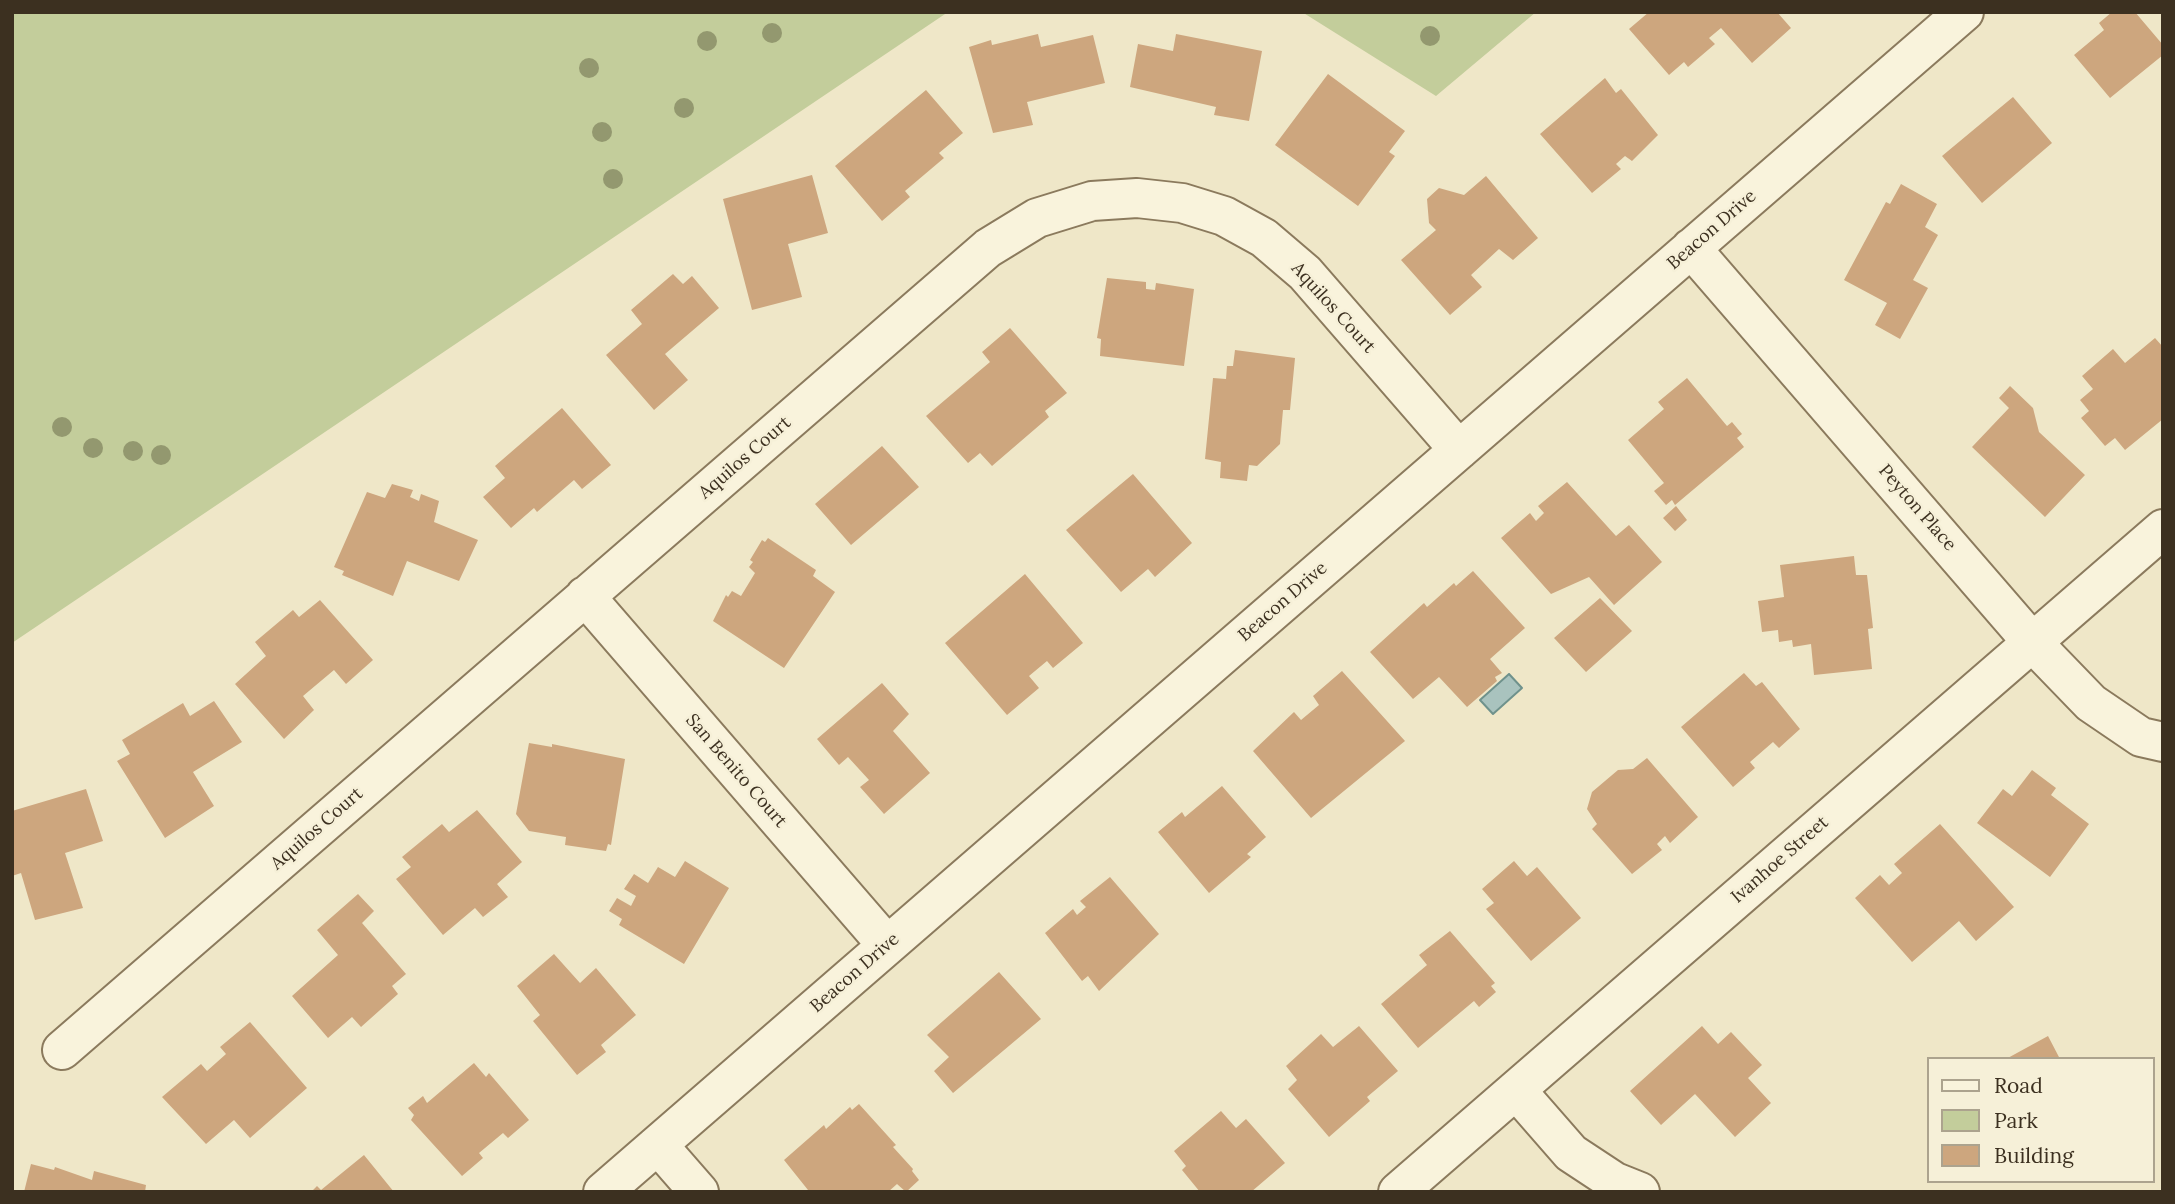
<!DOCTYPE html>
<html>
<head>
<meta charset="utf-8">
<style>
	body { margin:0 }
	#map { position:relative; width:2175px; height:1204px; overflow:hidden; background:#efe7c8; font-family:Lora,serif }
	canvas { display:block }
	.frame { position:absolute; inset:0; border:14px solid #3c3020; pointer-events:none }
	.legend { position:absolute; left:1927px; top:1057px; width:228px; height:126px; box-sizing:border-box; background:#f6f0d8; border:2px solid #aca38e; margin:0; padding:9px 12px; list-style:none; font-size:21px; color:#3c3020 }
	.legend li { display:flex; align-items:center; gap:14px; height:35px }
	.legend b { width:35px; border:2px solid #aca38e }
</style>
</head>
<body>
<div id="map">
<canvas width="2175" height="1204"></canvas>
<div class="frame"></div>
<ul class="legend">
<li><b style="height:9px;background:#f9f3dc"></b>Road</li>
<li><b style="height:19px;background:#c3cd9b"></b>Park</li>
<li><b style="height:19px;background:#cda67e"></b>Building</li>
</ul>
</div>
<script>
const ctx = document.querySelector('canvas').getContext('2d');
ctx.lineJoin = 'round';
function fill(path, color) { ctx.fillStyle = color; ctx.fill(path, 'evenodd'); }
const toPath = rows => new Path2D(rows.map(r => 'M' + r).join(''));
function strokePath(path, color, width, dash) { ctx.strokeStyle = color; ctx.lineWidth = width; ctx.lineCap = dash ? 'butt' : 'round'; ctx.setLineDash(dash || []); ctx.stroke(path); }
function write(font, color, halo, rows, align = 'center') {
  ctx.font = font + ' Lora,serif'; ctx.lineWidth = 5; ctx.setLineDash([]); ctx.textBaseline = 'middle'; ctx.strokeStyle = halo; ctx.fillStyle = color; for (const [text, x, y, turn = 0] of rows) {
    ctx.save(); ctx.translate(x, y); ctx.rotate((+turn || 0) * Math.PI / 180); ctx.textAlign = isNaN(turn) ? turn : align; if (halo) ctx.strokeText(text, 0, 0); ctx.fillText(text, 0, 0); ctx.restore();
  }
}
fill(toPath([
	[12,12,948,12,12,643],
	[1302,12,1536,12,1436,96]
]), '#c3cd9b');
const water = toPath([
	[1509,674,1522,688,1493,714,1480,700,1509,674]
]);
fill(water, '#a9c3be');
strokePath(water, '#6f928c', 2);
fill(toPath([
	[1649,12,1777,12,1791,28,1752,63,1721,28,1709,38,1715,44,1688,67,1684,62,1669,75,1629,29],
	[2112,12,2135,12,2163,45,2163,55,2110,98,2074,55,2104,30,2099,23],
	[1038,34,1041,47,1093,35,1105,83,1027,102,1033,125,993,133,969,47,991,40,992,45],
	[1176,34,1262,51,1249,121,1214,115,1216,107,1130,87,1138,44,1173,51],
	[1328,74,1405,131,1389,152,1395,156,1358,206,1275,145],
	[1605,78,1616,93,1621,89,1658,135,1632,161,1625,156,1616,164,1621,169,1592,193,1540,134],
	[926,90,963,133,939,153,944,158,905,191,910,197,882,221,835,166],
	[2013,97,2052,143,1982,203,1942,156],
	[812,175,828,233,788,244,802,297,752,310,723,199],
	[1486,176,1538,238,1513,260,1499,249,1471,275,1482,287,1450,315,1401,260,1436,230,1429,223,1427,199,1439,188,1464,195],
	[1901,184,1937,204,1925,227,1938,235,1913,280,1928,288,1900,339,1875,325,1887,303,1844,280,1886,202,1890,204],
	[673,274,683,284,692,276,719,308,665,354,688,380,654,410,606,355,642,324,631,310],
	[1107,278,1146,282,1146,289,1155,290,1156,283,1194,289,1184,366,1100,356,1101,339,1097,338],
	[1010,328,1067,393,1045,411,1049,417,992,466,980,453,968,463,926,416,990,362,982,352],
	[2155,338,2163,347,2163,419,2125,450,2115,438,2105,446,2081,418,2089,411,2080,400,2093,389,2082,376,2113,349,2125,363],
	[1235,350,1295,358,1290,410,1283,410,1280,444,1257,466,1249,465,1247,481,1220,478,1221,462,1205,459,1213,378,1226,379,1227,366,1233,366],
	[1687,378,1727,426,1732,422,1742,434,1737,438,1744,447,1675,505,1672,500,1666,505,1654,491,1664,483,1628,440,1664,409,1658,402],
	[2010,386,2033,408,2039,432,2085,475,2045,517,1972,447,2009,408,1999,398],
	[562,408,611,465,582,489,574,480,537,512,534,508,511,528,483,497,505,478,495,466],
	[882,446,919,487,851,545,815,504],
	[1133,474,1192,543,1155,577,1148,569,1121,592,1066,530],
	[1567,482,1616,536,1629,525,1662,562,1614,605,1589,577,1551,594,1501,538,1530,513,1536,521,1544,513,1538,506],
	[392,484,413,490,410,497,419,501,421,494,439,501,434,522,478,540,459,581,407,561,393,596,342,575,344,571,334,567,367,492,385,498],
	[1676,506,1687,520,1675,531,1663,518],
	[768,538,816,570,813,576,835,592,784,668,713,621,726,595,728,597,732,591,741,596,755,573,749,567,753,562,750,560,762,540,765,542],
	[1854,556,1856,575,1867,575,1873,628,1868,629,1872,669,1814,675,1811,644,1793,647,1792,640,1779,642,1778,630,1762,632,1758,601,1784,597,1780,565],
	[1473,571,1525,628,1490,659,1502,673,1495,677,1497,681,1467,707,1439,677,1413,699,1370,652,1424,603,1427,607,1454,583,1456,586],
	[1025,574,1083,643,1053,668,1047,661,1029,676,1039,688,1007,715,945,643],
	[1600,598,1632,631,1586,672,1554,638],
	[320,600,373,660,346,684,334,670,303,696,314,710,284,739,235,684,266,656,255,642,293,610,299,617],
	[1342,671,1405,741,1311,818,1253,751,1294,712,1301,720,1319,705,1313,696],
	[1744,673,1756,686,1762,682,1800,729,1779,748,1773,742,1750,762,1755,768,1733,787,1681,727],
	[882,683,909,714,893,731,930,773,884,814,860,787,869,780,848,757,839,765,817,739],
	[214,701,242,742,193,772,214,806,165,838,117,761,130,754,122,740,183,703,190,716],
	[529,743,552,747,552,744,625,759,611,845,608,844,606,851,565,845,566,837,529,831,516,814],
	[1647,758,1698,817,1670,843,1665,836,1657,844,1662,850,1632,874,1592,829,1597,824,1587,809,1592,792,1618,770,1633,769],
	[2032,770,2056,788,2051,795,2089,824,2050,877,1977,823,2003,789,2012,796],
	[1222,786,1266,837,1247,854,1251,857,1209,893,1158,832,1182,812,1185,817],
	[86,789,103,841,65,853,83,908,35,920,21,873,12,876,12,811],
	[477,810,522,862,497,884,508,897,483,917,475,908,443,935,396,879,411,867,402,857,442,824,449,832],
	[1940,824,2014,907,1976,941,1959,921,1912,962,1855,898,1880,875,1889,885,1902,873,1894,864],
	[685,861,729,888,684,964,619,925,622,919,609,911,617,898,631,906,636,896,624,889,634,874,648,883,658,867,675,877],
	[1514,861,1527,876,1537,867,1581,918,1531,961,1486,909,1494,903,1482,889],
	[1110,877,1159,934,1099,991,1088,976,1082,981,1045,933,1073,909,1077,915,1086,907,1080,901],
	[358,894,374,911,362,923,406,974,392,986,398,994,361,1027,352,1017,328,1038,292,996,338,955,317,930],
	[1450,931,1495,983,1491,986,1496,992,1479,1007,1474,1001,1418,1048,1381,1004,1427,965,1419,955],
	[554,954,580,983,596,968,636,1015,601,1045,606,1052,577,1075,533,1021,540,1015,517,986],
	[999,972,1041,1019,953,1093,934,1071,949,1057,927,1035],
	[250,1022,307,1088,250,1138,234,1120,206,1144,162,1097,201,1064,207,1071,226,1054,220,1047],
	[1359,1026,1398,1071,1367,1097,1370,1101,1329,1137,1288,1089,1297,1080,1286,1066,1321,1034,1333,1047],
	[1702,1026,1718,1044,1731,1032,1762,1065,1748,1078,1771,1103,1735,1137,1695,1094,1661,1125,1630,1091],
	[2048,1036,2060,1059,2006,1059],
	[474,1063,486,1077,489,1073,529,1120,508,1138,503,1133,479,1153,483,1158,462,1176,411,1120,414,1115,408,1108,423,1096,427,1103],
	[859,1104,896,1145,893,1147,913,1169,912,1171,919,1180,906,1192,897,1184,888,1192,806,1192,808,1190,784,1160,824,1125,826,1129,850,1107,852,1110],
	[1221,1111,1236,1128,1246,1119,1285,1163,1251,1192,1200,1192,1182,1170,1186,1166,1174,1151],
	[364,1155,394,1192,311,1192,317,1186,321,1190],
	[31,1164,54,1170,55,1167,92,1180,94,1171,146,1185,145,1192,24,1192]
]), '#cda67e');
const minor = toPath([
	[1691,248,2032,642,2091,703,2141,737,2163,742],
	[585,596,887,945],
	[62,1050,988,248,1037,218,1092,201,1137,198,1182,203,1224,216,1264,238,1305,273,1459,450],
	[1516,1090,1571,1153,1615,1182,1640,1192],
	[658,1145,699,1192],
	[603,1192,1964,12],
	[1398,1192,2163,529]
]);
strokePath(minor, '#8b7a5d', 42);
strokePath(minor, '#f9f3dc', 38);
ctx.fillStyle = '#93986f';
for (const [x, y] of [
	[772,33],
	[1430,36],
	[707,41],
	[589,68],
	[684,108],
	[602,132],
	[613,179],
	[62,427],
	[93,448],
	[133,451],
	[161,455]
]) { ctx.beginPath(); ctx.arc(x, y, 10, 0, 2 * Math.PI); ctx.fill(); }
write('18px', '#3c3020', '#f6f0d8', [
	["Beacon Drive",1712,230,-41],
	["Aquilos Court",1333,308,48],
	["Aquilos Court",745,458,-41],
	["Peyton Place",1917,508,49],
	["Beacon Drive",1283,602,-41],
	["San Benito Court",736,771,49],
	["Aquilos Court",317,829,-41],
	["Ivanhoe Street",1780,860,-41],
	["Beacon Drive",855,973,-41]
]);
</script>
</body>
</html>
